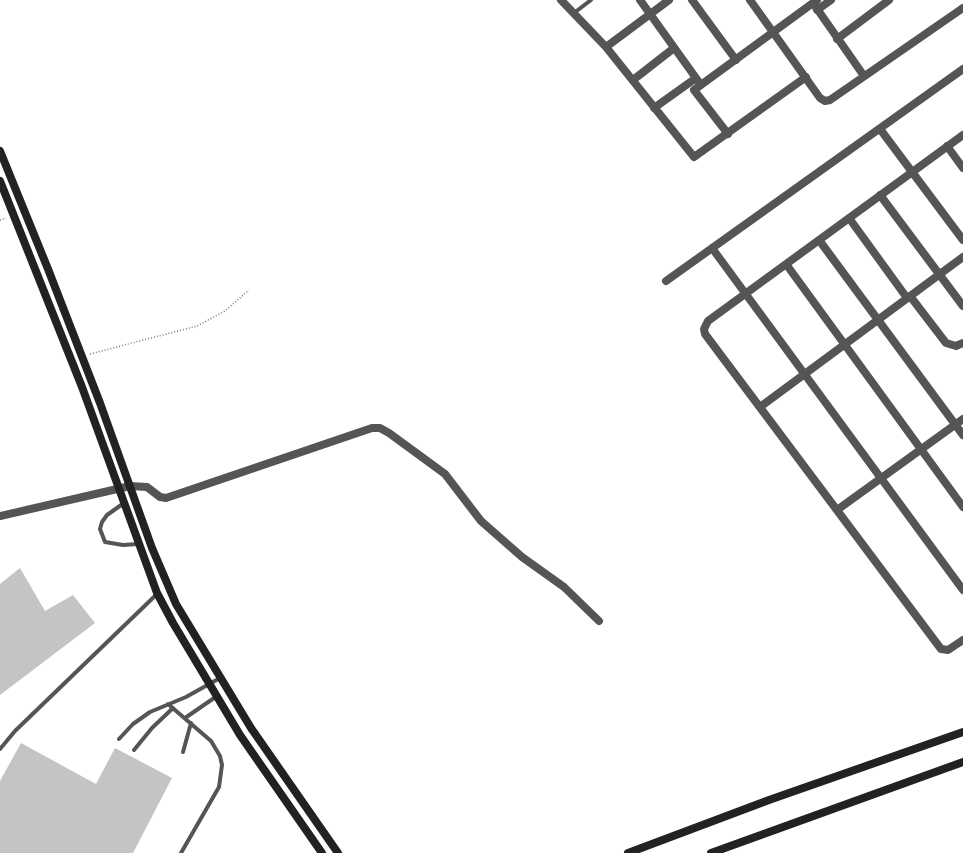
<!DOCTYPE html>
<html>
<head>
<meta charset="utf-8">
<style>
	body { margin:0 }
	canvas { display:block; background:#fff }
</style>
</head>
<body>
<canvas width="963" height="853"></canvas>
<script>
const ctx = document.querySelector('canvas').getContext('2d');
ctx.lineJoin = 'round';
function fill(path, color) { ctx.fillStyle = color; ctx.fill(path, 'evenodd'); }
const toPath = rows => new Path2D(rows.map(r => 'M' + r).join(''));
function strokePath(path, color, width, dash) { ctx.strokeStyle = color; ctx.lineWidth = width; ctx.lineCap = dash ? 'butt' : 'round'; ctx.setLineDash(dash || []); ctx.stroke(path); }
fill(toPath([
	[20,568,45,611,73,595,95,623,0,695,0,584],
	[21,743,96,784,115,748,172,778,133,853,0,853,0,781]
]), '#c4c4c4');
strokePath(toPath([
	[0,220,6,218],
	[90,354,197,326,225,311,249,290]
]), '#777', 1.5, [1, 2]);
strokePath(toPath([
	[574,13,591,0],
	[124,503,107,515,102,522,100,529,105,542,123,545,138,544],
	[168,704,211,741,220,756,222,765,219,787,181,853],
	[185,718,217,696],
	[119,739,133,724,150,712,186,697,220,678],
	[0,749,15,731,157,594],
	[134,750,152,728,173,708],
	[183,752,191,723]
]), '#555', 4);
strokePath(toPath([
	[561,0,606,47,694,157,806,77],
	[640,0,701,85],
	[692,0,736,60],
	[750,0,820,98,825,101,830,100,963,8],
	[813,3,864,76],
	[817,10,831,0],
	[837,39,889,0],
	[606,47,669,0],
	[633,80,674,48],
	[654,108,696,78],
	[880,129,963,240],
	[728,134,694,90,817,0],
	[963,135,708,321,704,329,705,334,941,649,948,650,963,640],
	[947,146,963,168],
	[880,195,963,306],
	[849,218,907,298],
	[819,240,963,435],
	[712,248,963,590],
	[786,264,963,507],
	[666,281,963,69],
	[910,296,946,343,956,346,963,343],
	[760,407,963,257],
	[837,510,963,419],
	[0,516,130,486,147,487,160,497,166,498,372,428,380,428,389,433,445,474,481,521,522,557,564,587,599,621]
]), '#555', 8);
strokePath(toPath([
	[0,151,48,269,100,403,152,548,176,604,251,728,338,853],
	[0,181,82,387,157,593,173,623,240,735,322,853],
	[628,853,769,800,963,732],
	[711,853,963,762]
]), '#222', 8);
</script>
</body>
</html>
